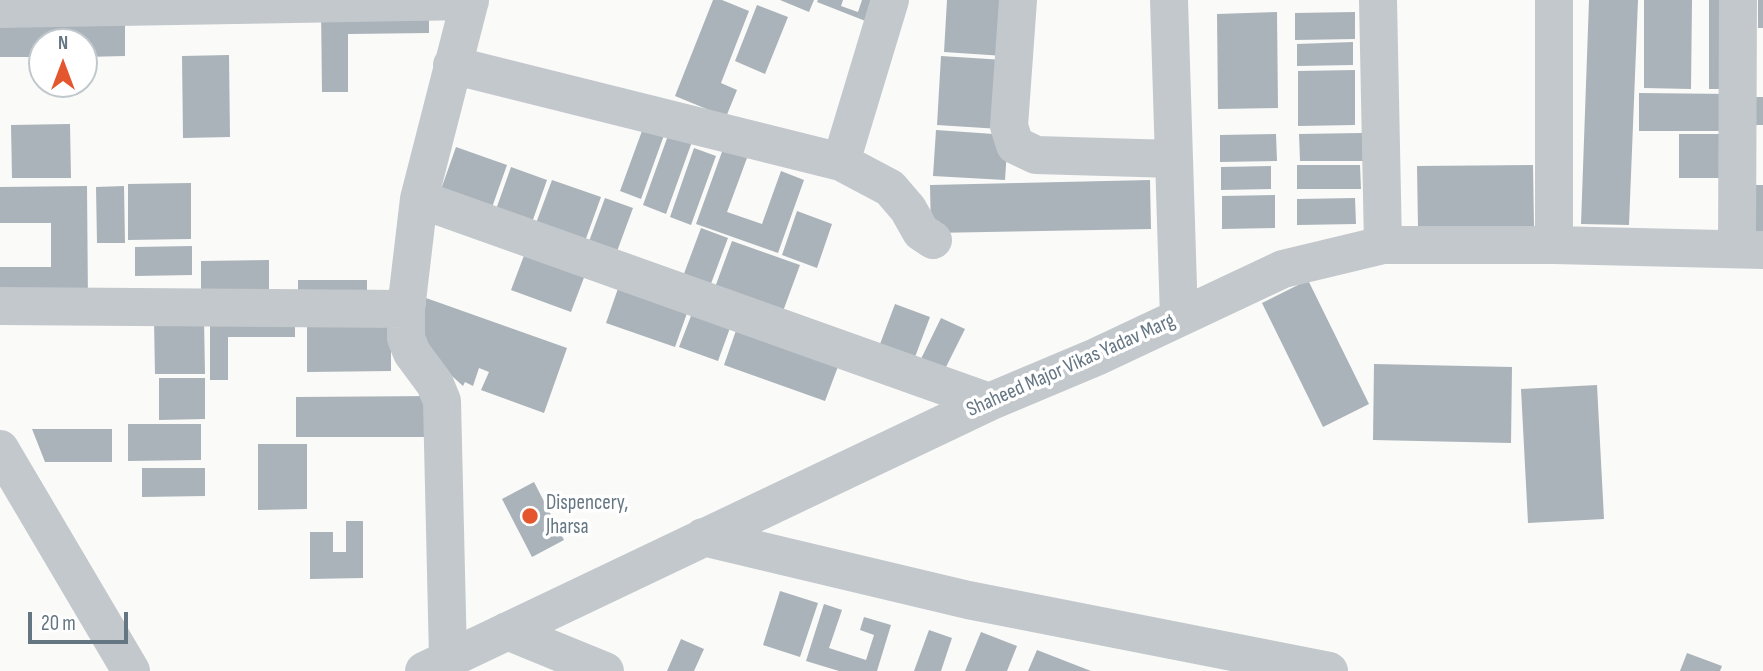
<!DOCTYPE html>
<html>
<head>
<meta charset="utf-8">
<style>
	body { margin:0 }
	#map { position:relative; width:1763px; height:671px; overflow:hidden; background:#fafaf8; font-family:"Sofia Sans Condensed",sans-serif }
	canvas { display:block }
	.north { position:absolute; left:28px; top:28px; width:70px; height:70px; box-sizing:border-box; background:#fff; border:2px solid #c1c8cd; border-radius:50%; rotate:0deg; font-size:19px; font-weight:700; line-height:28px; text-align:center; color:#657683 }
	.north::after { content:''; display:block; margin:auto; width:24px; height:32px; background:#e4572e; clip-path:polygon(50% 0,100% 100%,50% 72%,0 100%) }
	.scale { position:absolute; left:28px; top:612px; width:100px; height:32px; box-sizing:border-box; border:4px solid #657683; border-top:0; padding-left:9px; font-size:21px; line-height:24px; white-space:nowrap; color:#657683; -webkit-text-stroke:5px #fff; paint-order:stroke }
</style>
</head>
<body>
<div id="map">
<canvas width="1763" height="671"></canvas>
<div class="north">N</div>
<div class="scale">20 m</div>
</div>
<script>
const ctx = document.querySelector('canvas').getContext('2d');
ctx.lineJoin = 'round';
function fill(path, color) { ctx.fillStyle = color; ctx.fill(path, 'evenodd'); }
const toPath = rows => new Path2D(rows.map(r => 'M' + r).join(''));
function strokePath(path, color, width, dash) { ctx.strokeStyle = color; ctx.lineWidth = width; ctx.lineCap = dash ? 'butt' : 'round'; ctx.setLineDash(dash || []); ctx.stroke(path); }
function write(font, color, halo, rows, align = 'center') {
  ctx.font = font + ' "Sofia Sans Condensed",sans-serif'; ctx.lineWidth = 7; ctx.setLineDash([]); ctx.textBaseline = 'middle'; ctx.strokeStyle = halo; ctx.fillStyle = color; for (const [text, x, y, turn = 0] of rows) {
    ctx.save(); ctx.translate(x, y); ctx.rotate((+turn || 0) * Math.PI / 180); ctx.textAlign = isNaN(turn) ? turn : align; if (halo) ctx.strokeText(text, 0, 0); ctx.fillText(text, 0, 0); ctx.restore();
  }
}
fill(toPath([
	[713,0,722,0,749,11,721,83,737,90,726,117,675,96],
	[780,0,814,0,809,12],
	[818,0,843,0,841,6,858,12,862,0,877,0,868,22,817,2],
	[947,0,1008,0,1004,56,944,52],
	[1589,0,1638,0,1629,225,1581,224],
	[1644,0,1692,0,1691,89,1644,88],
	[1709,0,1732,0,1731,89,1709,89],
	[1758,0,1763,0,1763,28,1758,28],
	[757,5,788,17,765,74,735,61],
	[429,8,429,33,348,34,348,92,322,92,321,9],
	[1277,12,1278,108,1218,109,1217,14],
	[1355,12,1355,39,1295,40,1295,13],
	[125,17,125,56,84,57,84,42,42,42,42,57,0,57,0,18],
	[1353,42,1353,65,1297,66,1297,44],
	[229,55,230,137,183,138,182,56],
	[941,56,1004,60,1000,129,937,125],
	[1355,70,1355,125,1298,126,1298,71],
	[1639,93,1729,94,1729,131,1639,131],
	[1746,97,1763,97,1763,125,1747,125],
	[646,120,667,127,641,199,620,191],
	[70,124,71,178,12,178,11,125],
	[670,130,693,139,666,214,643,205],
	[936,130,1008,135,1005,180,933,176],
	[1362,133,1363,161,1300,161,1299,134],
	[1276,134,1277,161,1220,162,1220,135],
	[1679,134,1733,134,1733,178,1679,178],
	[456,147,507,165,490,213,439,195],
	[694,148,716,156,691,225,670,217],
	[723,149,747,158,727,212,762,224,781,171,804,180,778,253,696,224],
	[1297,165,1360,165,1361,189,1297,189],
	[1533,165,1534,226,1418,228,1417,166],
	[1271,166,1271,189,1221,190,1221,167],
	[511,167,547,180,530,228,494,215],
	[552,180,601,197,584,244,535,226],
	[1150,180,1151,229,931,233,930,185],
	[191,183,191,239,128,240,128,184],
	[1743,185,1763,185,1763,235,1743,235],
	[87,186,88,303,0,303,0,267,51,267,51,223,0,223,0,187],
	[124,186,125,243,97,243,96,187],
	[1275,195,1275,228,1222,229,1222,196],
	[605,198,633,208,616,254,588,244],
	[1355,198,1356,224,1297,225,1297,199],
	[797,211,832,224,817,268,782,255],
	[701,228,728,238,709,289,682,279],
	[732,241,800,265,782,314,714,290],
	[528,245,588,267,571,312,511,290],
	[192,246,192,275,135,276,135,247],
	[269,260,269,298,201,299,201,261],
	[622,277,691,302,675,347,606,323],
	[298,280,367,280,367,300,298,300],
	[1308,280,1369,404,1323,427,1262,303],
	[426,298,567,348,544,413,481,390,489,372,479,368,473,386,465,382,463,386,421,348],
	[696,303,734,317,718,361,679,347],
	[895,304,930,317,912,365,877,352],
	[210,317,295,317,295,337,228,337,228,380,210,380],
	[941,318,965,329,941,377,918,365],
	[154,319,204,319,205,374,155,374],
	[307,319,391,319,391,371,307,372],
	[740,319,842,356,825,401,724,365],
	[1374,364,1512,367,1511,443,1373,440],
	[159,378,205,378,205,419,159,420],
	[1597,385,1604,519,1528,523,1521,389],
	[434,396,434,437,296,437,296,397],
	[128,424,201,424,201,460,128,461],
	[32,429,112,429,112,462,45,462],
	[258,444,307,444,307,509,258,510],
	[142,468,205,468,205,496,142,497],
	[534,482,564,540,532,557,502,499],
	[346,521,363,521,363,578,310,579,310,532,333,532,333,552,346,552],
	[780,591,818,603,800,657,763,645],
	[824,604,842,610,829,648,866,660,874,635,860,630,864,617,891,625,877,671,839,671,806,661],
	[929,630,952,638,941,671,914,671],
	[981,632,1017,646,1007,671,965,671],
	[681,639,704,649,694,671,667,671],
	[1037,650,1091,671,1028,671],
	[1687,653,1722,666,1720,671,1680,671]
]), '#aab3b9');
strokePath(toPath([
	[1018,0,1009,126,1015,145,1036,155,1174,159],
	[1169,0,1179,318],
	[1378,0,1383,245],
	[1554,0,1554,245],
	[0,9,470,1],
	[452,65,841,162,890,188,908,209,921,232,933,240],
	[841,162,890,0],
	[419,199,989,402],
	[1737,249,1738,0],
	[0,306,406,309],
	[0,449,131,671],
	[703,537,968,600,1329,671],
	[507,631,605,671],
	[448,658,442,401,435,384,412,353,406,338,406,309,419,199,470,0],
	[424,671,989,402,1096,357,1283,269,1383,245,1554,245,1763,250]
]), '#c3c8cc', 38);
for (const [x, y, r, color] of [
	[530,516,9,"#e4572e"]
]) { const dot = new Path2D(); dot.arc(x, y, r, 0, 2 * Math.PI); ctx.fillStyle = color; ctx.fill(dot); strokePath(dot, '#fff', 2.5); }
write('21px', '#657683', '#fff', [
	["Shaheed Major Vikas Yadav Marg",1071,366,-24]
]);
write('21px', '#657683', '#fff', [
	["Dispencery,",546,504],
	["Jharsa",546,528]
], 'left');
</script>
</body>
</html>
